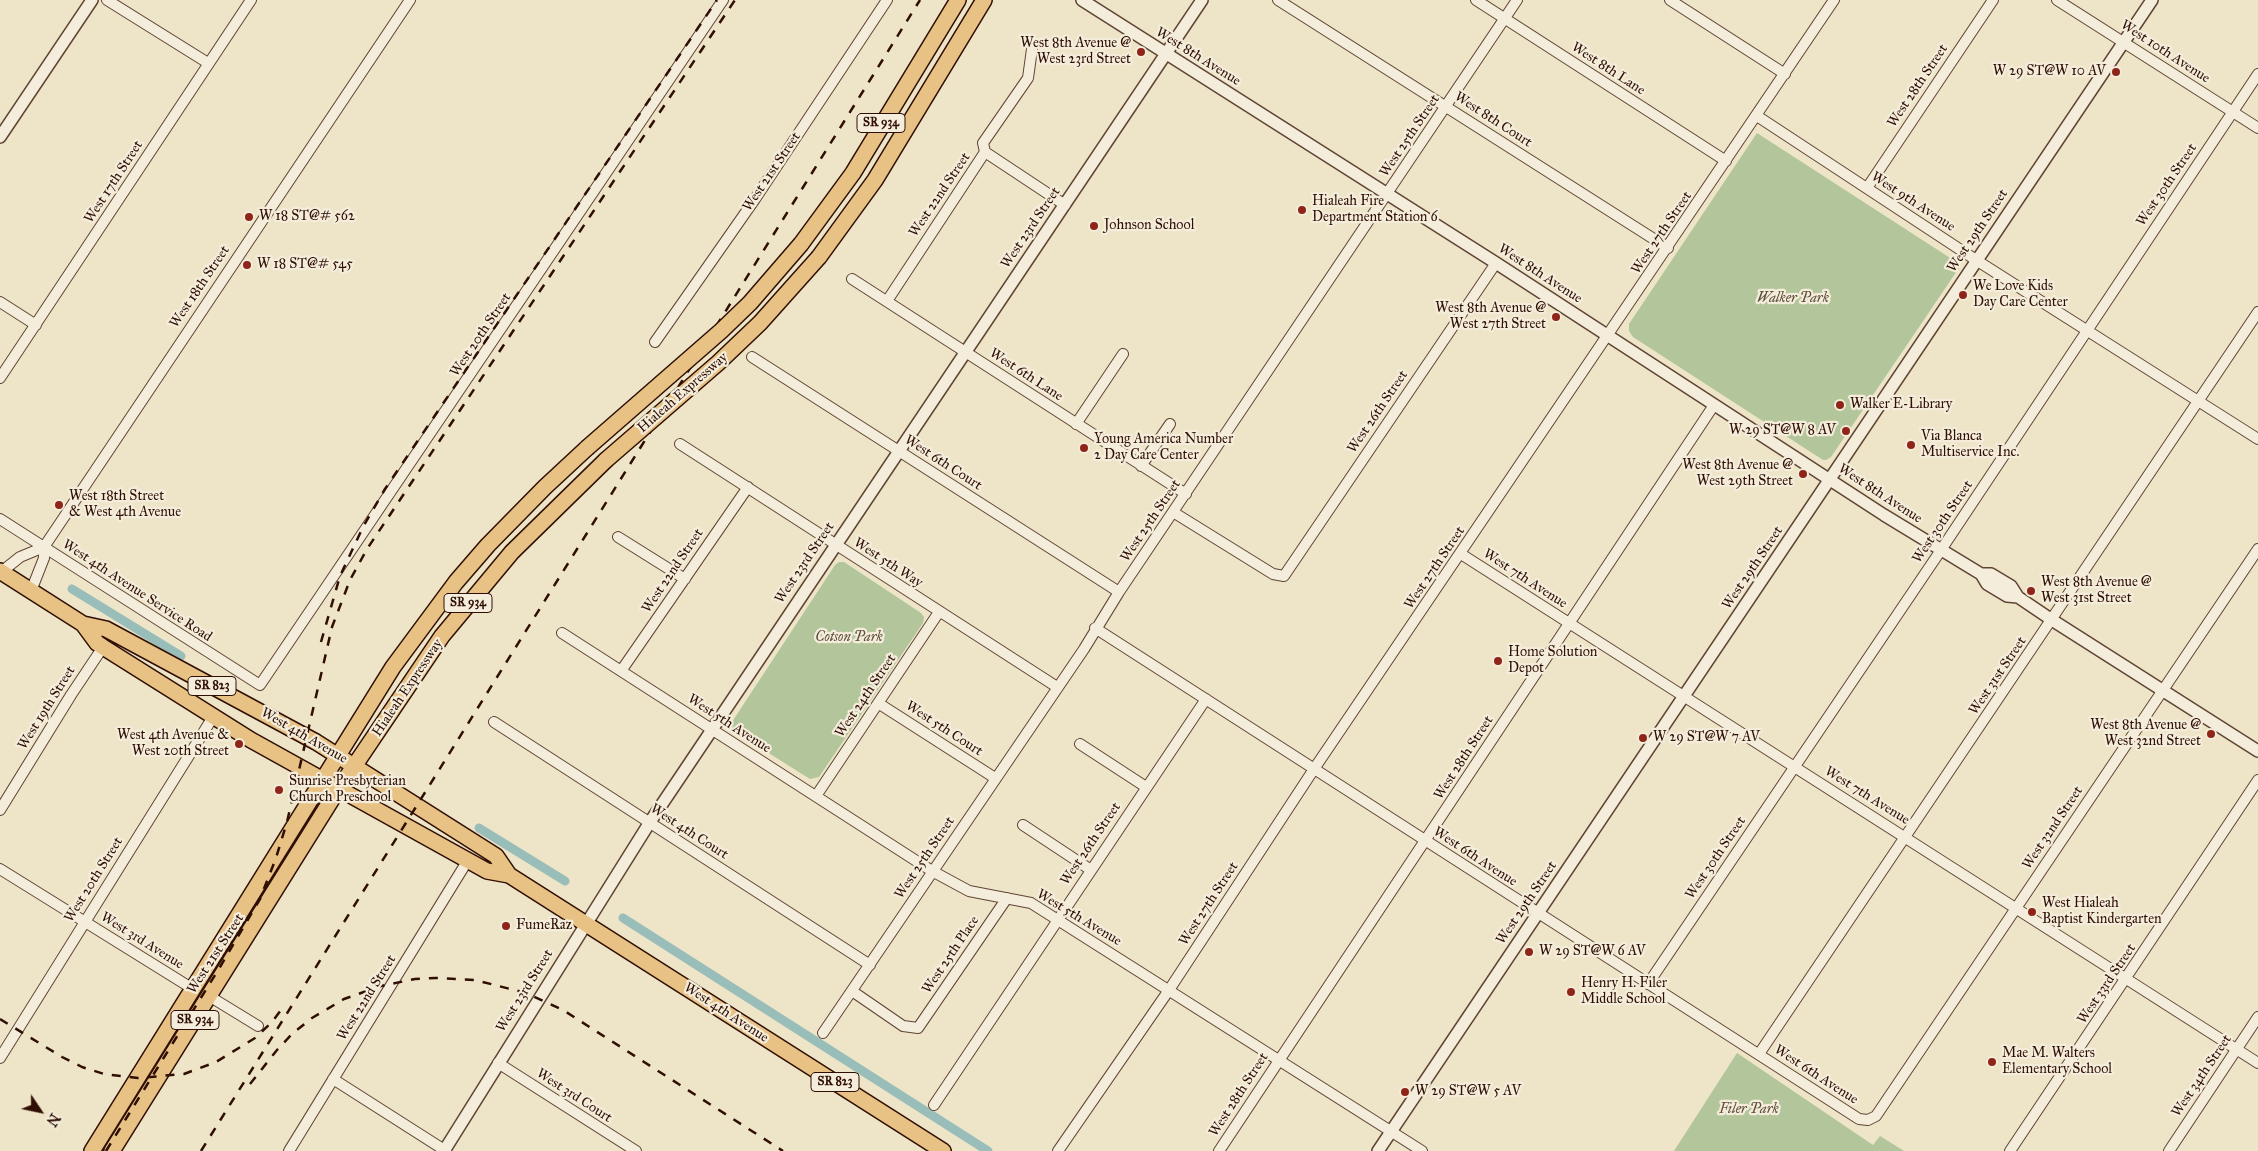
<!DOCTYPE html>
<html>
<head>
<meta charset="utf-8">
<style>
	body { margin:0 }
	#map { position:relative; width:2258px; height:1151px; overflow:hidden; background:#eee4c7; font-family:"IM FELL Great Primer",serif }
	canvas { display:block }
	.north { position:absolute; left:15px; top:1086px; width:50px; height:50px; -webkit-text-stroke:4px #f4eddb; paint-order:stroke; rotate:124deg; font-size:14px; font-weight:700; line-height:20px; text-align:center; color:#2f0e03 }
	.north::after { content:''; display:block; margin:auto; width:18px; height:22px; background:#2f0e03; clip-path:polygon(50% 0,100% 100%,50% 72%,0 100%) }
</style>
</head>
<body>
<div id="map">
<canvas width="2258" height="1151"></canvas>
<div class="north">N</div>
</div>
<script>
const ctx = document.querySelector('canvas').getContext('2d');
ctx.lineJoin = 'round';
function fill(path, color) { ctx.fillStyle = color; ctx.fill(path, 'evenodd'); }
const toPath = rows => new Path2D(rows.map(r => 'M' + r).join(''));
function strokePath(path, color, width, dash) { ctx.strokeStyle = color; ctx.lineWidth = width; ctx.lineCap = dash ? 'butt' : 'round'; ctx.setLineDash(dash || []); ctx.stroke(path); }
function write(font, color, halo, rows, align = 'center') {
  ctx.font = font + ' "IM FELL Great Primer",serif'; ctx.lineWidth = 4.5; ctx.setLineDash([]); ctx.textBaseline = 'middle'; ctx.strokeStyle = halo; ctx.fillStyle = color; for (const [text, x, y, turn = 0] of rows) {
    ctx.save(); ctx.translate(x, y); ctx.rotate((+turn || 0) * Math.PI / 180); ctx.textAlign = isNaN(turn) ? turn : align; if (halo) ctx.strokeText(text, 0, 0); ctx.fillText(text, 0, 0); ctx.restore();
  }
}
fill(toPath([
	[1757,133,1961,265,1831,457,1826,460,1823,460,1633,337,1629,331,1629,324],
	[839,562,844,562,921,613,924,617,923,623,819,777,810,779,732,730,730,725,835,565],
	[1737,1053,1873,1145,1880,1136,1904,1151,1674,1151]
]), '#b3c59a');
strokePath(toPath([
	[72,589,181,656],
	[479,828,565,881],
	[623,918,988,1151]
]), '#99beb9', 9);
const minor = toPath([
	[107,0,208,63],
	[1278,0,1668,248],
	[1476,0,1726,161],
	[1670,0,1785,74],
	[2057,0,2258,128],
	[1757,116,1976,260,2258,439],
	[985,152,1065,205],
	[1867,188,1993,0],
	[852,279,1186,494],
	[887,301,985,152,983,143,1028,78,1032,49],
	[0,302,36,325],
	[655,342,755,199,887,0],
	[752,357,1119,592],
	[0,378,251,0],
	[1076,424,1123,354],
	[680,444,1057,687],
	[1141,466,1170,424],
	[1173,512,1273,574,1284,576,1496,263],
	[0,519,260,685,723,0],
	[618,537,685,579],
	[1461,554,2258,1063],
	[0,573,20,557,44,547,410,0],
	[31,591,44,558,44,547],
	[1095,628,1859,1119,1868,1120,1876,1116,2258,549],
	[562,633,932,871,969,891,1031,903,1422,1151],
	[621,671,748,487],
	[878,703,995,778],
	[494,722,870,965],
	[1080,744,1146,787],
	[816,796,939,612],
	[0,810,71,695,103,647],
	[1023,825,1091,870],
	[0,869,193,989],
	[1648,984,1941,550,2258,74],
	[852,991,903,1026,918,1028,1007,898],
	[209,996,258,1026],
	[823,1033,1084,649,1119,592,1517,0],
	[1759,1054,2258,312],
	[0,1058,213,717],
	[498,1063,636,1151],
	[333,1079,446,1151],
	[934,1105,1206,699],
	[289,1151,468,860],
	[1058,1151,1169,990,1314,769,1834,0],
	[1219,1151,1714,405],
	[2010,1151,2258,780],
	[2169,1151,2258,1017]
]);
const tertiary = toPath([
	[1082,0,1496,263,1884,515,1981,574,1991,574,2011,586,2018,597,2052,620,2258,751],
	[0,137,92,0],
	[1981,574,1987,584,2007,596,2018,597],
	[444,1151,650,822,1202,0],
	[1378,1151,2152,0]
]);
const primary = toPath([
	[801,244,853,173,958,0],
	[819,257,875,180,984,0],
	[0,571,83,624,97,643,103,647,251,740,487,871,509,875],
	[83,624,106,629,316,742,496,856,509,875,943,1151],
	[92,1151,393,667,456,582,488,545,545,487,587,448],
	[112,1151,332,799,442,636,512,552,606,460]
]);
strokePath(minor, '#5f4434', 12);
strokePath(tertiary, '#5f4434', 14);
strokePath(primary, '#2f0e03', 18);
strokePath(minor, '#f4eddb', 10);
strokePath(tertiary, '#f4eddb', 11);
strokePath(primary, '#e7c284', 15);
strokePath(toPath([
	[321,642,340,576,363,527,385,489,717,0],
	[0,1019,62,1057,82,1067,104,1074,138,1078,184,1074,216,1062,255,1038,272,1022,284,1006],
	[250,1084,277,1050,292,1034,312,1018,344,999,381,986,415,979,436,978,475,980,526,993,563,1010,783,1151],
	[106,1151,220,967,260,899,276,858,287,822,332,627,350,580,367,549,735,0],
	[201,1151,920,0]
]), '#2f0e03', 2.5, [9, 9]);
const primaryBridge = toPath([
	[587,448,721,331,750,303,801,244],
	[606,460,718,363,760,323,819,257]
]);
strokePath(primaryBridge, '#2f0e03', 18, []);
strokePath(primaryBridge, '#e7c284', 15);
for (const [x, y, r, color] of [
	[1141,52,5,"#8f2418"],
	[2116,72,5,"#8f2418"],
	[1302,210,5,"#8f2418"],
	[249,217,5,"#8f2418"],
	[1094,226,5,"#8f2418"],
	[247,265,5,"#8f2418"],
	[1963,295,5,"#8f2418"],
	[1556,317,5,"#8f2418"],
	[1840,405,5,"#8f2418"],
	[1846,431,5,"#8f2418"],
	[1911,445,5,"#8f2418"],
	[1084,448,5,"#8f2418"],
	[1803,474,5,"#8f2418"],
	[59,505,5,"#8f2418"],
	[2031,591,5,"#8f2418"],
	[1498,661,5,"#8f2418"],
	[2211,734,5,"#8f2418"],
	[1643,738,5,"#8f2418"],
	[239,744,5,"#8f2418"],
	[279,790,5,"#8f2418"],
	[2032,912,5,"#8f2418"],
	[506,926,5,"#8f2418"],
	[1529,952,5,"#8f2418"],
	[1571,992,5,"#8f2418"],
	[1992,1062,5,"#8f2418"],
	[1405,1092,5,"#8f2418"]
]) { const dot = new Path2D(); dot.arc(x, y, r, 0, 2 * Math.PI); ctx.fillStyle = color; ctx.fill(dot); strokePath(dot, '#f4eddb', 2); }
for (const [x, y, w] of [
	[881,123,48],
	[468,603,48],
	[212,686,48],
	[195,1020,48],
	[835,1082,48]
]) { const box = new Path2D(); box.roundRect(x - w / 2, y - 9.5, w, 19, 4); ctx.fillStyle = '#f4eddb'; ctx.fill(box); strokePath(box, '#2f0e03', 1); }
write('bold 12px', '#2f0e03', null, [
	["SR 934",881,123],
	["SR 934",468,603],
	["SR 823",212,686],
	["SR 934",195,1020],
	["SR 823",835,1082]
]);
write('14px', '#2f0e03', '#f4eddb', [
	["West 8th Avenue @",1131,44,"right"],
	["West 23rd Street",1131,60,"right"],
	["W 29 ST@W 10 AV",2106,72,"right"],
	["Hialeah Fire",1312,202],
	["Department Station 6",1312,218],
	["W 18 ST@# 562",259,217],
	["Johnson School",1104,226],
	["W 18 ST@# 545",257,265],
	["We Love Kids",1973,287],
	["Day Care Center",1973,303],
	["West 8th Avenue @",1546,309,"right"],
	["West 27th Street",1546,325,"right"],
	["Walker E-Library",1850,405],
	["W 29 ST@W 8 AV",1836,431,"right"],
	["Via Blanca",1921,437],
	["Multiservice Inc.",1921,453],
	["Young America Number",1094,440],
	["2 Day Care Center",1094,456],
	["West 8th Avenue @",1793,466,"right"],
	["West 29th Street",1793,482,"right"],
	["West 18th Street",69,497],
	["& West 4th Avenue",69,513],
	["West 8th Avenue @",2041,583],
	["West 31st Street",2041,599],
	["Home Solution",1508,653],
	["Depot",1508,669],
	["West 8th Avenue @",2201,726,"right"],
	["West 32nd Street",2201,742,"right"],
	["West 4th Avenue &",229,736,"right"],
	["West 20th Street",229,752,"right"],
	["W 29 ST@W 7 AV",1653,738],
	["Sunrise Presbyterian",289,782],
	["Church Preschool",289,798],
	["West Hialeah",2042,904],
	["Baptist Kindergarten",2042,920],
	["FumeRaz",516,926],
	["W 29 ST@W 6 AV",1539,952],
	["Henry H. Filer",1581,984],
	["Middle School",1581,1000],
	["Mae M. Walters",2002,1054],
	["Elementary School",2002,1070],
	["W 29 ST@W 5 AV",1415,1092]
], 'left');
write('14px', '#2f0e03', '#f4eddb', [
	["West 10th Avenue",2165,52,33],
	["West 8th Avenue",1198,57,32],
	["West 8th Lane",1608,69,33],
	["West 28th Street",1918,86,-56],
	["West 8th Court",1493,120,33],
	["West 25th Street",1410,136,-56],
	["West 21st Street",772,172,-56],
	["West 17th Street",114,182,-57],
	["West 30th Street",2167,185,-56],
	["West 22nd Street",940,195,-56],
	["West 9th Avenue",1913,202,33],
	["West 23rd Street",1031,228,-56],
	["West 29th Street",1978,231,-56],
	["West 27th Street",1662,233,-56],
	["West 8th Avenue",1540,274,33],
	["West 18th Street",200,287,-56],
	["West 20th Street",481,335,-56],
	["West 6th Lane",1026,375,33],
	["Hialeah Expressway",683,393,-41],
	["West 26th Street",1378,412,-56],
	["West 6th Court",943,463,33],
	["West 8th Avenue",1880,494,33],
	["West 25th Street",1151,521,-56],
	["West 30th Street",1943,522,-56],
	["West 23rd Street",805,563,-56],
	["West 5th Way",888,563,33],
	["West 27th Street",1435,568,-56],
	["West 29th Street",1753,568,-56],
	["West 22nd Street",673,571,-56],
	["West 7th Avenue",1525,579,33],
	["West 4th Avenue Service Road",137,591,33],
	["West 31st Street",1998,676,-56],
	["Hialeah Expressway",408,688,-56],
	["West 24th Street",866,696,-56],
	["West 19th Street",47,708,-58],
	["West 5th Avenue",729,724,33],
	["West 5th Court",944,729,33],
	["West 4th Avenue",304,736,30],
	["West 28th Street",1464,758,-57],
	["West 7th Avenue",1867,796,32],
	["West 32nd Street",2053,828,-56],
	["West 4th Court",689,832,33],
	["West 26th Street",1091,844,-56],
	["West 6th Avenue",1475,857,33],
	["West 25th Street",925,858,-56],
	["West 30th Street",1716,858,-56],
	["West 20th Street",94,880,-58],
	["West 29th Street",1527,903,-56],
	["West 27th Street",1209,904,-57],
	["West 5th Avenue",1079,918,31],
	["West 3rd Avenue",142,941,32],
	["West 21st Street",216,954,-57],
	["West 25th Place",951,955,-56],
	["West 33rd Street",2107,984,-56],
	["West 23rd Street",525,991,-58],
	["West 22nd Street",367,998,-58],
	["West 4th Avenue",726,1013,33],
	["West 6th Avenue",1816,1075,33],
	["West 34th Street",2202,1076,-56],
	["West 28th Street",1239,1095,-57],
	["West 3rd Court",574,1096,33]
]);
write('italic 14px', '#5d4e38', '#f4eddb', [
	["Walker Park",1793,299],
	["Cotson Park",849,638],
	["Filer Park",1749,1110]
]);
</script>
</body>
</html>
